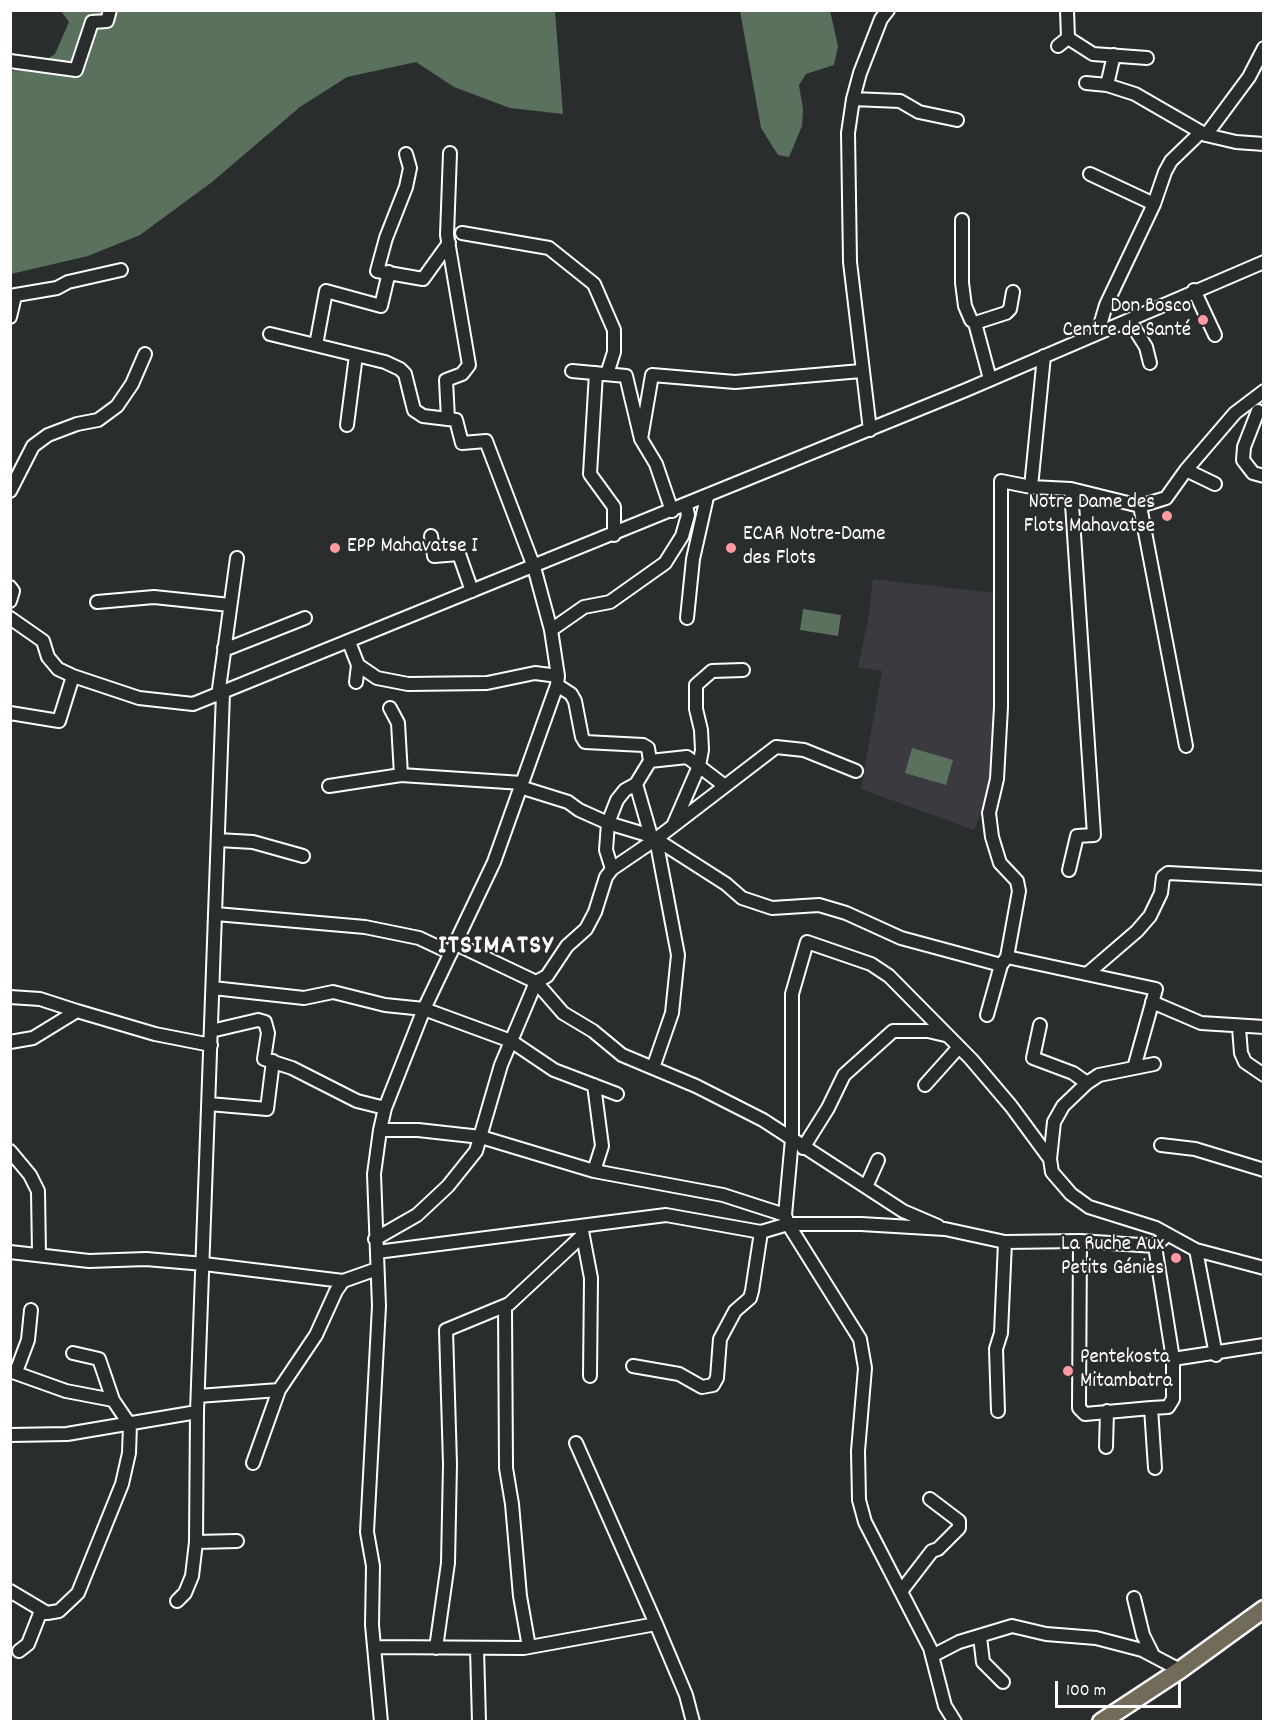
<!DOCTYPE html>
<html>
<head>
<meta charset="utf-8">
<style>
	body { margin:0 }
	#map { position:relative; width:1274px; height:1732px; overflow:hidden; background:#2a2d2e; font-family:Dekko,sans-serif }
	canvas { display:block }
	.frame { position:absolute; inset:0; border:12px solid #fff; pointer-events:none }
	.scale { position:absolute; left:1055px; top:1681px; width:126px; height:27px; box-sizing:border-box; border:3px solid #fff; border-top:0; padding-left:8px; font-size:18px; line-height:21px; white-space:nowrap; color:#fff; -webkit-text-stroke:4px #2a2d2e; paint-order:stroke }
</style>
</head>
<body>
<div id="map">
<canvas width="1274" height="1732"></canvas>
<div class="frame"></div>
<div class="scale">100 m</div>
</div>
<script>
const ctx = document.querySelector('canvas').getContext('2d');
ctx.lineJoin = 'round';
function fill(path, color) { ctx.fillStyle = color; ctx.fill(path, 'evenodd'); }
const toPath = rows => new Path2D(rows.map(r => 'M' + r).join(''));
function strokePath(path, color, width, dash) { ctx.strokeStyle = color; ctx.lineWidth = width; ctx.lineCap = dash ? 'butt' : 'round'; ctx.setLineDash(dash || []); ctx.stroke(path); }
function write(font, color, halo, rows, align = 'center') {
  ctx.font = font + ' Dekko,sans-serif'; ctx.lineWidth = 4.5; ctx.setLineDash([]); ctx.textBaseline = 'middle'; ctx.strokeStyle = halo; ctx.fillStyle = color; for (const [text, x, y, turn = 0] of rows) {
    ctx.save(); ctx.translate(x, y); ctx.rotate((+turn || 0) * Math.PI / 180); ctx.textAlign = isNaN(turn) ? turn : align; if (halo) ctx.strokeText(text, 0, 0); ctx.fillText(text, 0, 0); ctx.restore();
  }
}
fill(toPath([
	[873,579,995,593,995,756,988,796,974,830,861,789,882,671,858,667,868,620]
]), '#3a3a40');
fill(toPath([
	[61,11,555,11,563,114,510,108,454,87,416,62,347,77,300,107,212,182,140,235,88,256,11,274,11,71,38,65,55,54,69,22],
	[740,11,830,11,838,46,834,65,806,74,799,85,803,109,802,126,789,157,778,155,761,128],
	[803,609,841,615,838,636,800,630],
	[912,748,953,760,946,785,905,773]
]), '#5a715d');
const minor = toPath([
	[1067,10,1068,38],
	[1058,46,1068,38,1093,54,1147,58],
	[10,61,76,70,92,22,107,21,110,10],
	[1086,83,1107,85,1135,94,1206,135,1236,142,1264,144],
	[1107,85,1114,55],
	[853,99,900,101,919,112,957,120],
	[1206,135,1249,77,1264,48],
	[406,154,410,168,406,187,386,238,377,271,423,279,449,243],
	[1090,174,1154,204],
	[962,220,962,283,965,306,971,320,975,323,990,379],
	[462,233,549,248,594,284,614,330,614,352,607,374],
	[1194,290,1215,335],
	[10,296,57,288,68,282,121,270],
	[10,317,15,296],
	[1129,320,1146,347,1150,363],
	[975,323,1006,313,1010,309,1013,292],
	[1098,332,1106,305,1154,204,1165,172,1171,161,1200,133],
	[270,334,385,362,400,369,405,374,414,410,423,416,456,420,462,443,486,441,534,567,551,630,558,676,557,685,494,862,424,1009,385,1108,380,1130,374,1174,379,1306,367,1532,373,1566,372,1625,381,1722],
	[316,345,326,291,381,306,389,272],
	[572,371,626,376,641,439,656,464,672,511],
	[596,373,590,474,614,507,614,535],
	[1258,411,1244,447,1243,460,1253,473,1264,476],
	[448,419,446,380,462,374,469,365,447,235,450,153],
	[347,425,356,355],
	[870,430,850,262,848,133,853,99,860,73,881,19,888,10],
	[641,439,652,375,735,382,861,371],
	[1186,470,1215,484],
	[1031,487,1044,356],
	[10,491,33,446,48,435,77,424,98,420,117,406,132,384,145,354],
	[1140,506,1186,746],
	[431,536,434,556,459,554,472,591],
	[10,587,13,591,10,601],
	[97,602,154,597,230,605],
	[10,618,43,641,48,657,58,669,73,676,139,698,193,704,966,390,1264,262],
	[687,618,693,559,707,497],
	[551,630,584,607,610,602,665,563,682,536,688,515,686,505],
	[349,642,358,665,356,682],
	[224,648,229,648,305,618],
	[358,665,377,678,408,684,487,683,535,673,558,676],
	[557,685,571,694,575,701,582,737,585,742,643,745,648,748,650,761,636,784,651,836,726,884,742,898,772,908,819,905,846,913,901,938,1001,965],
	[218,696,237,558],
	[390,708,398,723,401,775],
	[10,713,59,721,73,676],
	[650,761,687,757,725,786],
	[329,786,401,775,522,783],
	[520,787,568,802,579,810,608,823,651,836],
	[673,826,699,766,702,750,701,730,696,709,696,685,712,671,743,670],
	[218,840,253,842,303,856],
	[612,869,606,850,608,823,617,800,625,790,636,784],
	[1069,870,1077,836,1094,835,1071,489],
	[216,914,365,927,419,938,451,953],
	[456,944,536,982,563,1013,593,1031,622,1055,696,1086,763,1120,903,1211,938,1226],
	[1007,957,1156,989,1134,1068],
	[1087,974,1137,931,1150,916,1161,893,1163,877,1168,873,1264,878],
	[213,988,304,998,333,992,385,1005,424,1009,511,1041,554,1070,617,1094],
	[10,997,40,999,77,1011],
	[1152,1002,1201,1023,1264,1027],
	[987,1015,1001,965,1007,957,1019,891,1017,881,1000,863,992,837,989,813,997,779,1001,707,1001,481,1031,487,1071,489,1140,506,1166,498,1186,470,1235,413,1264,391],
	[1040,1025,1033,1058,1073,1073,1087,1083],
	[1239,1028,1241,1053,1245,1062,1264,1075],
	[211,1031,258,1020,265,1022,268,1033,264,1059,292,1068,357,1101,385,1108],
	[10,1042,33,1038,77,1011,155,1034,211,1045],
	[653,1068,672,1013,678,955,656,839],
	[594,1085,602,1146,594,1171],
	[925,1085,959,1047],
	[209,1104,267,1109,273,1061],
	[380,1130,418,1130,481,1137,594,1171,723,1195,785,1215],
	[1161,1145,1195,1149,1264,1170],
	[803,1148,828,1108,844,1075,893,1031,928,1031,945,1035],
	[10,1151,30,1175,38,1191,39,1254],
	[1050,1159,1054,1122,1063,1106,1087,1083,1099,1075,1154,1064],
	[866,1187,878,1160],
	[582,1231,591,1278,590,1376],
	[375,1239,417,1215,448,1186,476,1151,501,1065,536,982,547,976,567,946,586,929,595,912,606,877,612,869,656,839,776,747,804,750,856,771],
	[1080,1241,1079,1408,1085,1414,1151,1408],
	[1155,1246,1173,1359,1173,1399,1168,1407,1151,1408,1155,1468],
	[1196,1250,1216,1355],
	[10,1252,89,1261,146,1259,204,1264,343,1281],
	[377,1252,666,1215,761,1232,788,1224,861,1224,945,1229,1005,1242,1080,1241,1155,1246,1166,1236],
	[505,1306,506,1468,512,1504,520,1596,529,1647],
	[73,1353,99,1359,113,1400],
	[1173,1359,1264,1345],
	[633,1366,679,1374,702,1387,713,1385,717,1378,720,1339,735,1311,750,1298,752,1291,761,1232],
	[10,1371,66,1391,113,1400,130,1425,129,1453,122,1484,78,1593,59,1611,47,1613,10,1591],
	[16,1372,28,1340,31,1310],
	[198,1396,279,1390],
	[998,1411,996,1349,1001,1333,1005,1242],
	[10,1435,67,1434,197,1412],
	[576,1443,656,1624,686,1695,693,1722],
	[1106,1447,1107,1411],
	[253,1463,279,1390,316,1335,336,1291,343,1281,377,1269],
	[196,1542,237,1541],
	[902,1590,932,1551,938,1549,959,1528,959,1521,930,1499],
	[1134,1598,1143,1635,1152,1653],
	[177,1601,185,1593,192,1576,196,1542,197,1412,223,693],
	[980,1637,983,1662,1003,1682],
	[375,1647,524,1648,656,1624],
	[436,1648,448,1563,450,1464,446,1330,509,1304,582,1236],
	[477,1648,479,1722],
	[19,1651,28,1644,41,1611],
	[932,1656,959,1642,1012,1626,1046,1634,1096,1638,1142,1650,1180,1670],
	[955,1722,945,1706,930,1648,865,1522,859,1500,858,1451,865,1368,860,1339,788,1224,785,1215,792,1139,792,994,807,942,871,964,889,976,971,1059,1011,1106,1050,1159,1052,1172,1071,1194,1089,1207,1156,1228,1196,1250,1264,1268]
]);
const major = toPath([
	[1101,1722,1180,1670,1264,1609]
]);
strokePath(minor, '#fff', 16);
strokePath(major, '#fff', 21);
strokePath(minor, '#2a2d2e', 12);
strokePath(major, '#736b5a', 16);
for (const [x, y, r, color] of [
	[1203,320,6,"#ff9aa2"],
	[1167,516,6,"#ff9aa2"],
	[335,548,6,"#ff9aa2"],
	[731,548,6,"#ff9aa2"],
	[1176,1258,6,"#ff9aa2"],
	[1068,1371,6,"#ff9aa2"]
]) { const dot = new Path2D(); dot.arc(x, y, r, 0, 2 * Math.PI); ctx.fillStyle = color; ctx.fill(dot); strokePath(dot, '#2a2d2e', 2); }
write('21px', '#fff', '#2a2d2e', [
	["Don Bosco",1191,308],
	["Centre de Santé",1191,332],
	["Notre Dame des",1155,504],
	["Flots Mahavatse",1155,528],
	["ECAR Notre-Dame",743,536,"left"],
	["des Flots",743,560,"left"],
	["EPP Mahavatse I",347,548,"left"],
	["La Ruche Aux",1164,1246],
	["Petits Génies",1164,1270],
	["Pentekosta",1080,1359,"left"],
	["Mitambatra",1080,1383,"left"]
], 'right');
ctx.letterSpacing = '1.5px';
write('bold 27px', '#fff', '#2a2d2e', [
	["ITSIMATSY",496,948]
]);
ctx.letterSpacing = '0px';
</script>
</body>
</html>
